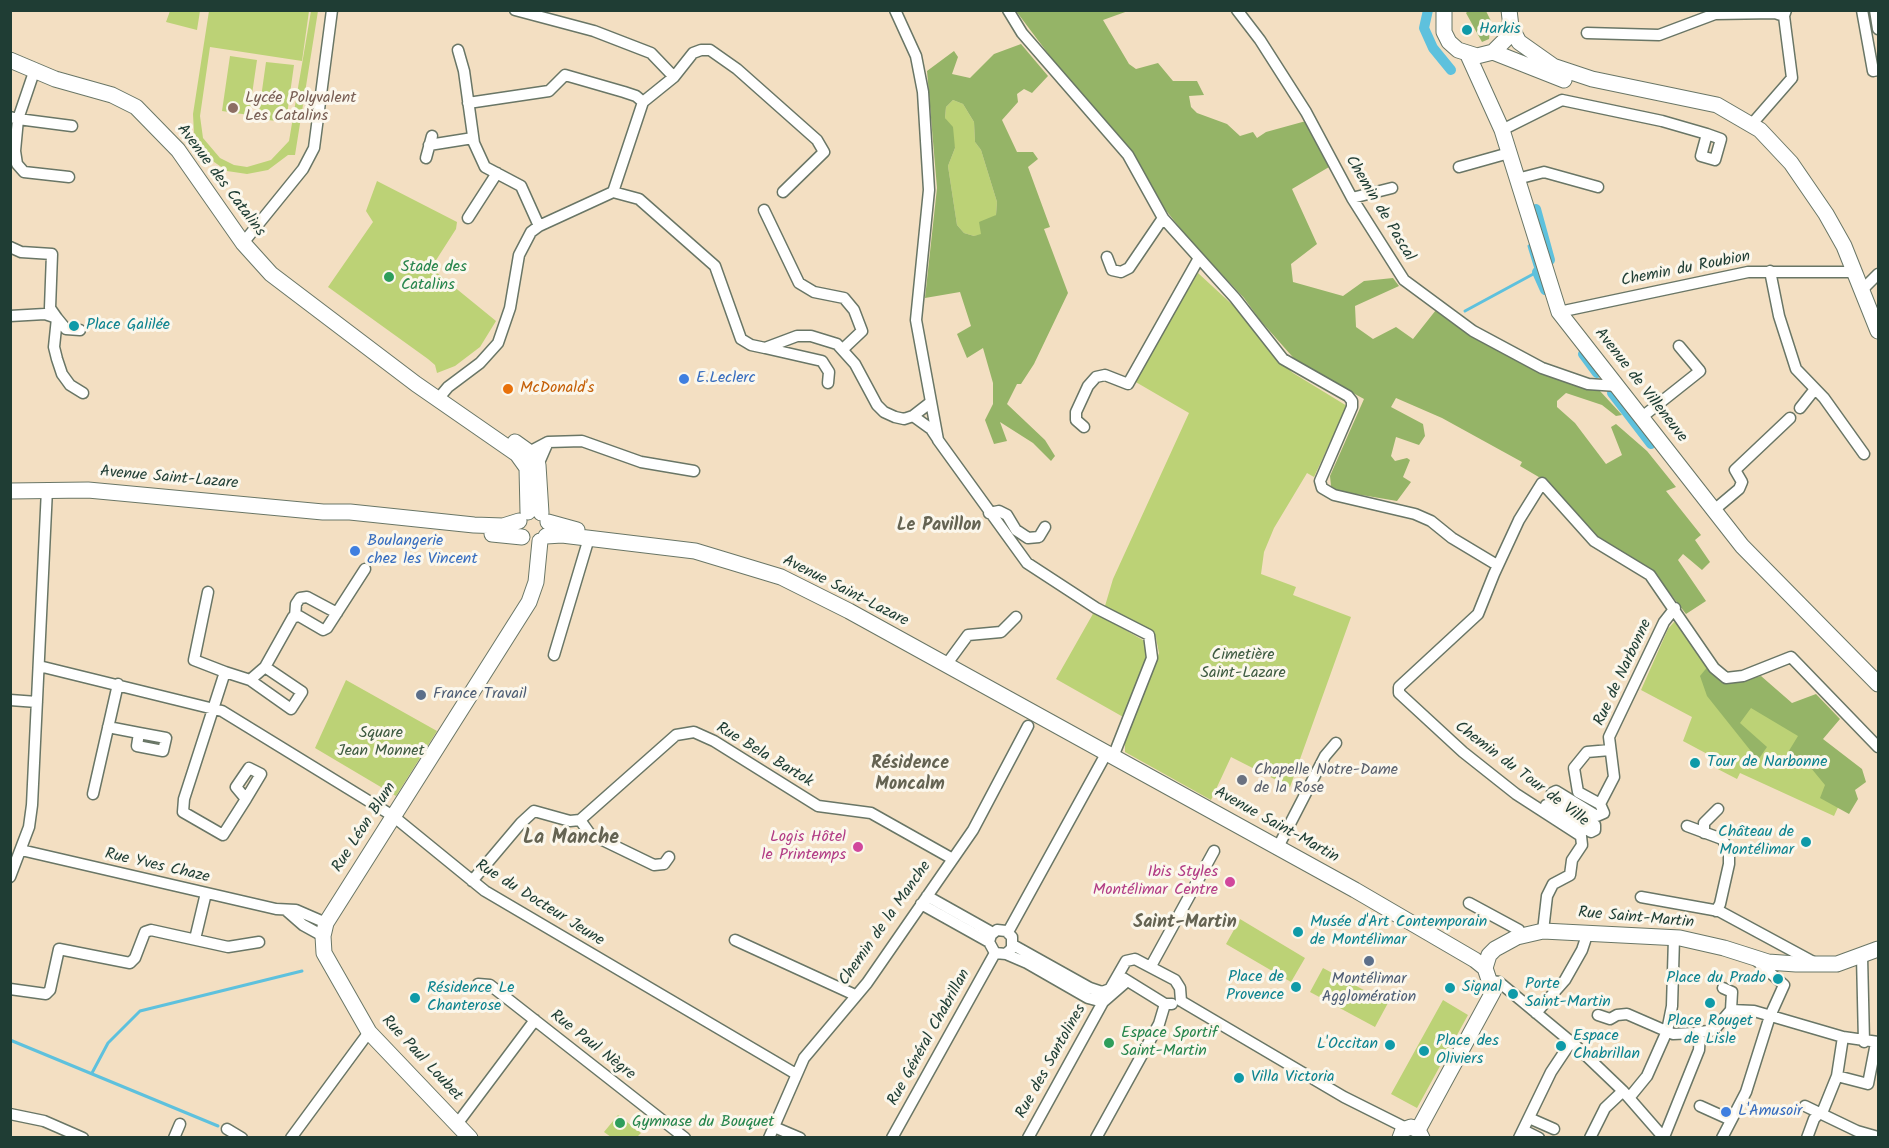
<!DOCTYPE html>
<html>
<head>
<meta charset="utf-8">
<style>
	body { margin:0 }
	#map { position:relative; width:1889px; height:1148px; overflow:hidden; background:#f3dfc2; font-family:Kalam,sans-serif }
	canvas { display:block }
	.frame { position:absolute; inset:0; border:12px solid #1f3d34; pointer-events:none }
</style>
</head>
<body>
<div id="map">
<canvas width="1889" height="1148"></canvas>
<div class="frame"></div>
</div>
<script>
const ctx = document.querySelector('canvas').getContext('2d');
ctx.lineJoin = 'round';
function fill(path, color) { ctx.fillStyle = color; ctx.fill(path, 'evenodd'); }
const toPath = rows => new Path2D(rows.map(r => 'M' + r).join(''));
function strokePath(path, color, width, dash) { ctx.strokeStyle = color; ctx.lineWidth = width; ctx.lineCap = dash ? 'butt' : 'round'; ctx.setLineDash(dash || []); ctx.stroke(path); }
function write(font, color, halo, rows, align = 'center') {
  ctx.font = font + ' Kalam,sans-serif'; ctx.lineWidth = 6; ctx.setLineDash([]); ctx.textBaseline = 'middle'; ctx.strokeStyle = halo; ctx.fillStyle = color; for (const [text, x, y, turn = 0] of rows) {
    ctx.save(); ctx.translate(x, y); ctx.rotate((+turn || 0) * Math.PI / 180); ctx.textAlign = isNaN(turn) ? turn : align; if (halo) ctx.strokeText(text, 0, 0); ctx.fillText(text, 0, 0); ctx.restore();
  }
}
fill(toPath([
	[170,11,200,11,197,30,166,22],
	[209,11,309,11,302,61,210,47,200,116,203,138,220,158,234,165,247,167,271,160,289,141,311,11,318,11,295,155,288,155,268,170,247,174,227,171,207,157,194,133,193,114],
	[230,56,257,60,249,115,222,111],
	[266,62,294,65,286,122,258,119],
	[953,100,963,104,974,122,975,142,981,150,997,202,996,215,981,235,974,236,964,233,957,225,948,166,955,148,945,118,946,107],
	[377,181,457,222,456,229,431,268,496,321,480,347,455,366,437,373,435,365,428,359,328,287,373,222,366,211],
	[1198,273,1237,309,1270,352,1293,373,1347,406,1314,477,1307,473,1274,528,1264,552,1261,574,1296,587,1293,595,1351,617,1290,787,1231,757,1211,800,1125,752,1125,742,1159,653,1156,638,1150,631,1105,606,1113,579,1189,413,1134,381],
	[1094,612,1148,643,1149,652,1125,718,1056,679],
	[1674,622,1679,623,1710,669,1816,739,1846,790,1834,816,1740,773,1737,779,1708,764,1711,756,1683,741,1692,717,1641,690,1668,629],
	[346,680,437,731,396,796,315,748],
	[1240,919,1305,958,1291,982,1226,944],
	[1323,968,1388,1003,1375,1027,1310,992],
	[1443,1000,1468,1015,1417,1108,1391,1094],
	[618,1115,641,1133,637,1137,611,1137,604,1132]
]), '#bcd276');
fill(toPath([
	[1016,11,1128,11,1103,20,1129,64,1136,69,1158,63,1173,81,1197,81,1204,95,1189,96,1191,107,1197,113,1227,124,1240,136,1253,132,1257,138,1266,132,1306,121,1329,167,1292,189,1317,244,1291,264,1293,282,1343,296,1364,281,1393,278,1399,286,1355,306,1356,327,1373,339,1396,327,1413,339,1436,310,1549,376,1600,391,1622,415,1616,416,1602,405,1566,393,1557,401,1557,407,1575,423,1606,464,1622,455,1611,427,1616,424,1647,451,1676,487,1666,491,1701,535,1695,540,1710,562,1702,570,1683,554,1678,560,1706,601,1686,614,1656,575,1597,537,1549,483,1520,466,1522,462,1442,418,1396,398,1391,407,1423,424,1425,436,1419,445,1396,437,1391,456,1395,461,1407,458,1410,460,1403,477,1411,482,1397,501,1338,491,1331,486,1330,476,1364,399,1298,363,1260,320,1244,298,1188,238,1160,203,1131,150,1077,92],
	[1468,11,1486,11,1491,21,1489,39,1482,42,1466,13],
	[1021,44,1048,76,1032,93,1024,89,1017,94,1018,102,1002,120,1017,152,1033,152,1038,159,1028,167,1050,227,1044,229,1068,293,1034,364,1021,384,1017,384,1007,404,1045,440,1055,456,1051,461,1033,443,1000,422,1007,441,994,444,985,420,993,404,993,383,983,348,967,358,957,334,971,326,960,292,925,298,937,188,927,71,954,51,958,57,952,74,970,78,994,54],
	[953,100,963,104,974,122,975,142,981,150,997,202,996,215,979,222,981,234,974,236,964,233,957,225,948,166,955,148,953,127,945,118,946,107],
	[1709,665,1726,681,1735,682,1761,676,1792,703,1816,694,1840,719,1823,739,1862,769,1866,782,1855,790,1858,799,1849,814,1820,798,1825,785,1811,768,1787,754,1798,736,1751,708,1740,723,1767,747,1758,760,1707,696,1700,676]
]), '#95b467');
strokePath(toPath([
	[1465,311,1537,272,1529,246],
	[10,1040,218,1126],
	[92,1073,108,1043,140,1011,302,971]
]), '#5ec1dd', 3);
strokePath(toPath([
	[1428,10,1424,28,1433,48,1451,70],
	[1536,209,1550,260],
	[1537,272,1545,290],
	[1583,354,1597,373],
	[1612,393,1651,444]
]), '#5ec1dd', 10);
const street = toPath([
	[515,10,594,31,651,53,674,77],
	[895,10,916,56,923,92,929,190,916,320,938,440,1027,563,1096,608,1149,635,1152,658,1113,757],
	[1008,10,1022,33,1128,155,1163,218,1235,298,1283,359,1348,396,1352,401,1352,407,1320,481,1322,488,1334,495,1415,514,1431,521,1452,538,1497,565],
	[1237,10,1260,40,1306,112,1352,198,1404,280,1473,331,1542,368,1588,384,1617,386],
	[1862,10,1873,71,1878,70],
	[1875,10,1878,29],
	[1587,33,1659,35,1715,14,1775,13,1784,16],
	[458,50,464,71,474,143,485,167,521,186,539,226],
	[468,103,549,91,565,75,624,92,636,96,643,102],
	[10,117,18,119,34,72],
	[1751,125,1792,78,1784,16,1786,10],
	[1502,130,1562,100,1662,121,1707,134,1721,139,1715,160,1701,156,1707,134],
	[429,145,473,138],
	[426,158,432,136],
	[1459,167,1509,153],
	[69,177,24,172,17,164,15,151,18,119,72,126],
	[1517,179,1544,172,1598,187],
	[613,192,643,102,674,77,693,53,701,50,710,50,737,69,817,140,824,152,783,192],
	[1352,198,1392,188],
	[764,210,799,283,814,292,844,298,854,310,862,331,843,349],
	[468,218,497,173],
	[243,243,303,169,314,148,332,10],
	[10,247,21,252,52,254,50,308,57,318,54,347,57,359,62,374,70,385,83,393],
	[1107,257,1112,270,1121,272,1129,268,1163,218],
	[1770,271,1779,316,1796,369,1824,398,1864,454],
	[1863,289,1878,274],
	[1559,312,1748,272,1856,272],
	[10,316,45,314,57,318,66,329,80,330],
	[765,348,822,361,829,372,828,383],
	[438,399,448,387,480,363,498,343,510,308,519,255,531,232,539,226,613,192,639,199,715,266,741,339,751,345,765,348,797,336,811,336,837,344,855,364,877,405,884,412,895,417,904,419,913,416,931,402],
	[1800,408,1815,389],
	[913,416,931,429,937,438],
	[1642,417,1700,371,1679,346],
	[1084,427,1076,420,1076,412,1088,386,1096,377,1105,375,1128,384,1199,258],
	[529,452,548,442,582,441,641,462,694,471],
	[538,465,548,442],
	[1714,510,1739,489,1742,482,1735,470,1790,418],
	[989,513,999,511,1007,515,1016,530,1028,538,1039,537,1045,527],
	[208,592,194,660,225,672,184,799,183,812,223,835,246,799,261,774,249,768,236,787,246,799],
	[295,617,296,604,300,598,307,597,337,613],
	[554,655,589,538],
	[946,665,968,635,1001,632,1016,617],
	[39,666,222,711,393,816,485,891,796,1074],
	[225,672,250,680,291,709,302,692,265,667],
	[250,680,265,667,293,617,299,616,323,630,327,628,365,569],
	[10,700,37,702],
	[108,727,139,733,166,738,163,751,137,746,139,733],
	[93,794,118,684],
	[1600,804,1578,792,1574,768,1587,752,1610,750],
	[1546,805,1591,832,1595,830,1595,825,1553,799,1552,793,1556,791,1597,816,1604,813,1600,804,1614,777,1609,737,1664,622,1675,608],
	[580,820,590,834,654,865,664,864,669,857],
	[1687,826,1722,839,1729,850,1729,864,1720,904,1716,911],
	[1704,833,1704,823,1718,809],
	[1277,849,1325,756,1336,743],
	[21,850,276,909,296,910,326,923],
	[10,877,29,827,32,805,47,489],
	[472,881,521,823,534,811,570,821,580,820,676,735,694,732,714,741,818,806,871,813,951,858],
	[927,896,993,933],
	[1641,897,1719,911,1817,964],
	[1469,903,1519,930,1522,935],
	[921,904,989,942],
	[287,911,303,925,323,936],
	[1543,931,1547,896,1553,884,1570,875,1572,860,1582,845,1581,836,1516,794,1463,752,1399,693,1399,687,1478,614,1494,574,1519,520,1542,483,1594,541,1650,575,1714,668,1726,678,1743,676,1791,657,1878,747],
	[1008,932,1106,754],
	[195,939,206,893],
	[735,940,855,995],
	[1013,945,1090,988,1102,992,1110,989,1126,961,1135,959,1175,980,1180,988,1181,1001],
	[1006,954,1012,948,1012,937,1006,931,997,930,991,935,989,942,995,953,1006,954,1027,963,1088,998,1103,1002,1126,982],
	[1862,956,1864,1042],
	[1151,966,1214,851],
	[1123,978,1165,1004,1172,1004],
	[1491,981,1499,982,1576,1046,1623,1091,1664,1138],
	[478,984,490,985,685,1138],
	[1723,988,1732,992,1731,1010],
	[10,989,46,994,50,990,59,949,130,963,135,958,145,932,151,930,228,947,259,942],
	[1181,1001,1344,1097,1406,1128],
	[1731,1010,1754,1011,1843,1037,1878,1042],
	[1536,1013,1565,980,1582,950,1588,932],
	[1598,1015,1610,1019,1617,1015,1627,1014,1673,1034,1695,1033,1714,1030,1731,1010],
	[1837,1076,1868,1084,1876,1043],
	[1629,1098,1647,1076,1667,1031,1672,1006,1674,938],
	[1700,1106,1731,1120],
	[1805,1106,1857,1131,1878,1137],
	[1822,1113,1837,1076,1843,1037],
	[10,1114,44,1121,83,1138],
	[1529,1118,1554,1129],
	[457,1124,535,1020],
	[774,1127,800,1138],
	[227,1129,242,1138],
	[1523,1130,1539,1138],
	[1664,1137,1699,1050,1700,1033],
	[174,1138,180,1124],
	[291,1138,369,1032],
	[769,1138,804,1058,867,983,973,830,1028,726],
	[892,1138,995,953],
	[1028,1138,1103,1002],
	[1096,1138,1159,1024,1165,1004],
	[1519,1138,1551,1072,1571,1042],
	[1590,1138,1605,1108,1623,1091],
	[1722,1138,1746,1092,1770,1016,1784,985,1757,961],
	[1807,1138,1814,1119,1820,1112]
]);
const secondary = toPath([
	[1444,10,1444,32,1449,42,1458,50,1477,56,1493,52,1508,37,1511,27,1509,10],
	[1511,27,1519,42,1553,66,1592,79,1717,105,1760,130,1791,163,1826,214,1844,246,1878,331],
	[1493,52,1564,80],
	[1468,55,1502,130,1559,312,1742,546,1878,684],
	[10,60,55,79,112,95,136,107,178,150,243,243,271,274,416,384,517,454,527,468,528,512],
	[515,442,529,452,538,465,541,513],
	[10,491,88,490,323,512,350,512,474,525,503,526,519,521],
	[548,522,577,530],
	[492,534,522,537],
	[546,536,562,535,695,551,781,577,849,611,1355,890,1475,960,1485,968,1493,992,1418,1130],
	[1485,968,1489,955,1495,949,1517,937,1543,931,1680,938,1724,948,1768,962,1796,964,1837,964,1878,949],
	[470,1138,369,1032,324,953,323,936,326,923,529,602,536,582,540,541],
	[1400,1138,1403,1130,1411,1127,1418,1130,1422,1138]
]);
strokePath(street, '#697666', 13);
strokePath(secondary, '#697666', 17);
strokePath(street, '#fff', 10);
strokePath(secondary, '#fff', 15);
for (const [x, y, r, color] of [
	[1467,30,6,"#0f9aa8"],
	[233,108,6,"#8d6e63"],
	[389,277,6,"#2e9e5b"],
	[74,326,6,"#0f9aa8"],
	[684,379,6,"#3f7fe0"],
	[508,389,6,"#e8710a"],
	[355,551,6,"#3f7fe0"],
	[421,695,6,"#5c6f8a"],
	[1695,763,6,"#0f9aa8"],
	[1242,780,6,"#6b7280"],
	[1806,842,6,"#0f9aa8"],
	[858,847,6,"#d1479c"],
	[1230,882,6,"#d1479c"],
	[1298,932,6,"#0f9aa8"],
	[1369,961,6,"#5c6f8a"],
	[1778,979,6,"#0f9aa8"],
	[1296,987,6,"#0f9aa8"],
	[1450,988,6,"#0f9aa8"],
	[1513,994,6,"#0f9aa8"],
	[415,998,6,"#0f9aa8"],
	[1710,1003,6,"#0f9aa8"],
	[1109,1043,6,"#2e9e5b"],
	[1390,1045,6,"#0f9aa8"],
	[1561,1046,6,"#0f9aa8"],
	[1424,1051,6,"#0f9aa8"],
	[1239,1078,6,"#0f9aa8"],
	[1726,1112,6,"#3f7fe0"],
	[620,1123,6,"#2e9e5b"]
]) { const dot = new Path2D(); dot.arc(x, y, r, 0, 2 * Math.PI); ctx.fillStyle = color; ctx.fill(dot); strokePath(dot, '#fbf7ec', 2); }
write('16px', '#0d838f', '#fbf7ec', [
	["Harkis",1479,30],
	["Place Galilée",86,326],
	["Tour de Narbonne",1707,763],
	["Château de",1794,833,"right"],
	["Montélimar",1794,851,"right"],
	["Musée d'Art Contemporain",1310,923],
	["de Montélimar",1310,941],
	["Place de",1284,978,"right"],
	["Provence",1284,996,"right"],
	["Place du Prado",1766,979,"right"],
	["Porte",1525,985],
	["Saint-Martin",1525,1003],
	["Signal",1462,988],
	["Résidence Le",427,989],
	["Chanterose",427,1007],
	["Place Rouget",1710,1022,"center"],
	["de Lisle",1710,1040,"center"],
	["Espace",1573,1037],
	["Chabrillan",1573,1055],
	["Place des",1436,1042],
	["Oliviers",1436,1060],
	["L'Occitan",1378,1045,"right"],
	["Villa Victoria",1251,1078]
], 'left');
write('16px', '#785e54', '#fbf7ec', [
	["Lycée Polyvalent",245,99],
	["Les Catalins",245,117]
], 'left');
write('16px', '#1f3d34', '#fbf7ec', [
	["Avenue des Catalins",220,181,53],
	["Chemin de Pascal",1379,209,59],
	["Chemin du Roubion",1686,270,-11],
	["Avenue de Villeneuve",1640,386,52],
	["Avenue Saint-Lazare",169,479,5],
	["Avenue Saint-Lazare",845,592,27],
	["Rue de Narbonne",1624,673,-65],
	["Rue Bela Bartok",764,756,31],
	["Chemin du Tour de Ville",1521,775,37],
	["Avenue Saint-Martin",1276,826,29],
	["Rue Léon Blum",365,828,-57],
	["Rue Yves Chaze",157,867,13],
	["Rue du Docteur Jeune",539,904,32],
	["Rue Saint-Martin",1636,919,5],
	["Chemin de la Manche",886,924,-55],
	["Rue Général Chabrillan",930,1038,-61],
	["Rue Paul Nègre",592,1046,38],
	["Rue Paul Loubet",421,1059,47],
	["Rue des Santolines",1052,1062,-61]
]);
write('16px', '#27864d', '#fbf7ec', [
	["Stade des",401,268],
	["Catalins",401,286],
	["Espace Sportif",1121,1034],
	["Saint-Martin",1121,1052],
	["Gymnase du Bouquet",632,1123]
], 'left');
write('16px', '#366cbe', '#fbf7ec', [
	["E.Leclerc",696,379],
	["Boulangerie",367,542],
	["chez les Vincent",367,560],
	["L'Amusoir",1738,1112]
], 'left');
write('16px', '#c56008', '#fbf7ec', [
	["McDonald's",520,389]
], 'left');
write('16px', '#3e5b41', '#fbf7ec', [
	["Cimetière",1243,656],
	["Saint-Lazare",1243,674],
	["Square",381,734],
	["Jean Monnet",381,752]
]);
write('16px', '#4e5e75', '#fbf7ec', [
	["France Travail",433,695],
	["Montélimar",1369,980,"center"],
	["Agglomération",1369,998,"center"]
], 'left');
write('16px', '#5b616d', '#fbf7ec', [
	["Chapelle Notre-Dame",1254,771],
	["de la Rose",1254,789]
], 'left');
write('16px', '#b23c85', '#fbf7ec', [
	["Logis Hôtel",846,838],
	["le Printemps",846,856],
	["Ibis Styles",1218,873],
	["Montélimar Centre",1218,891]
], 'right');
write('bold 18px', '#646352', '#fbf7ec', [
	["Le Pavillon",939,527],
	["Résidence",910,765],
	["Moncalm",910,786],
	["Saint-Martin",1185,924]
]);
write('bold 20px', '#646352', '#fbf7ec', [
	["La Manche",571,840]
]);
</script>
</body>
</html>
